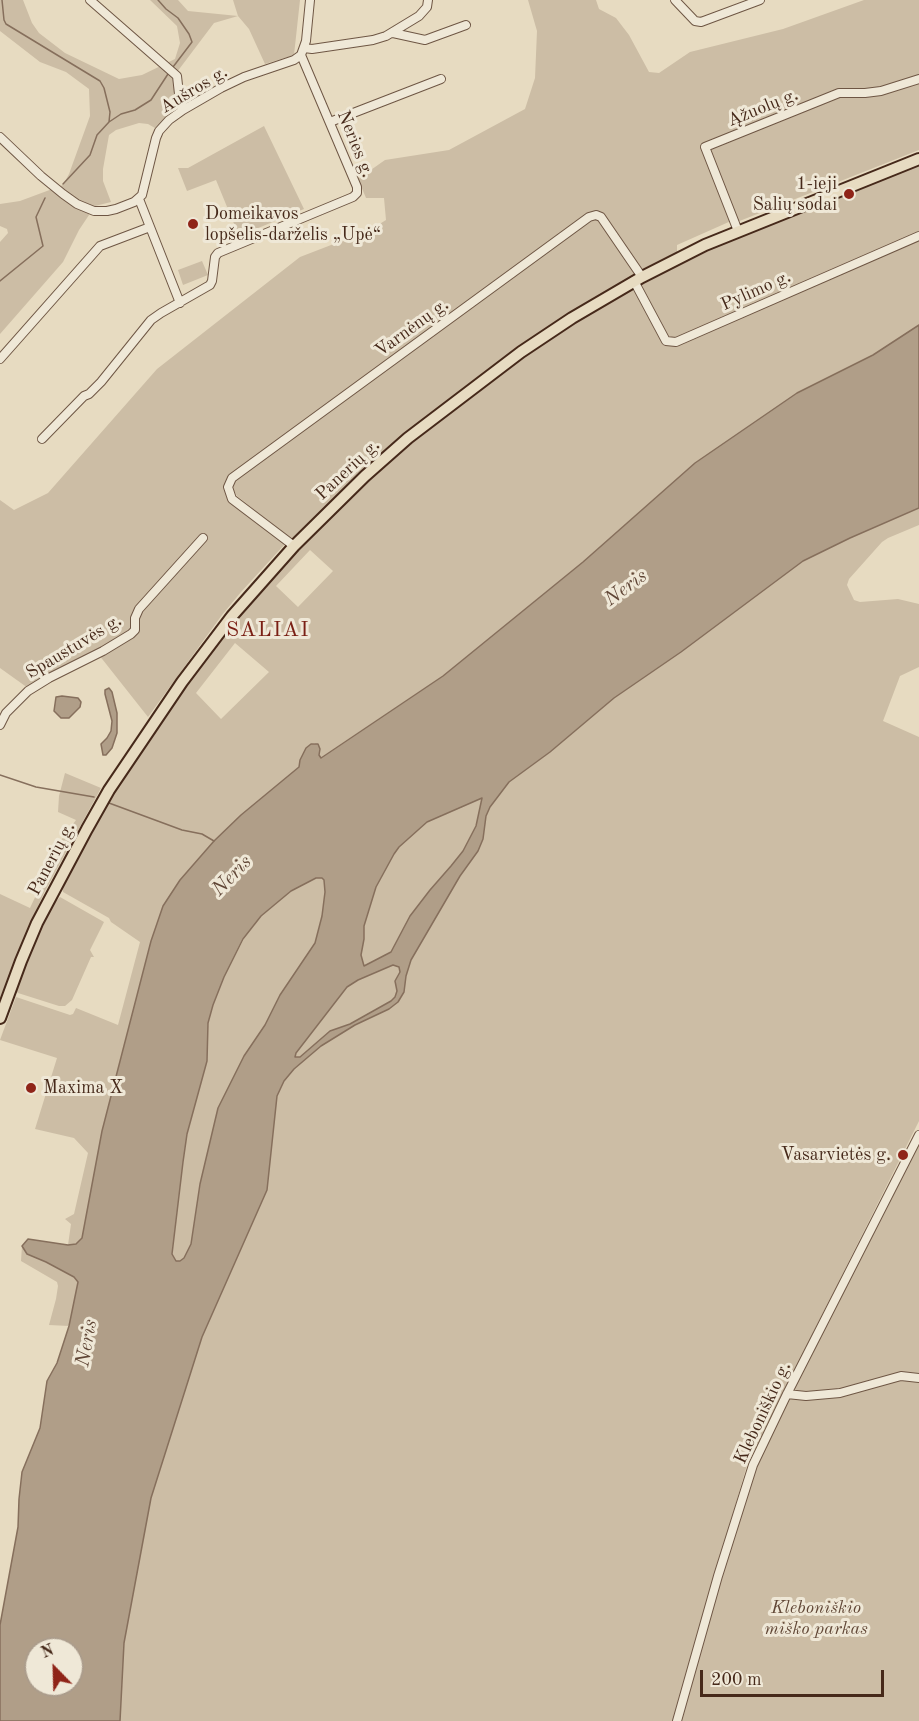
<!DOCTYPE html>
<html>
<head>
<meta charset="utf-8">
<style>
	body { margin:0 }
	#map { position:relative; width:919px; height:1721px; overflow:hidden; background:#e7dbc1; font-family:"Old Standard TT",serif }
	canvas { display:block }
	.north { position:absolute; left:24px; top:1637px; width:60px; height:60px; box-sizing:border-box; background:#efe8d7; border:2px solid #ab9c8b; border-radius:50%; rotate:337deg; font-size:16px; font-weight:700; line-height:24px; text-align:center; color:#46291a }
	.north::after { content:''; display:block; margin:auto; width:21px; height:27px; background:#8f2418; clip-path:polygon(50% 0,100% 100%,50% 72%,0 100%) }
	.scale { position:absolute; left:700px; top:1670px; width:184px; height:27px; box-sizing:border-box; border:3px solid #46291a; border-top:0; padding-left:8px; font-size:18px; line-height:21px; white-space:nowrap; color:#46291a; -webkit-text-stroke:4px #efe8d7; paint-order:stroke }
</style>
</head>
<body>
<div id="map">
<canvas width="919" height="1721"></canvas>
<div class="north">N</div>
<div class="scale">200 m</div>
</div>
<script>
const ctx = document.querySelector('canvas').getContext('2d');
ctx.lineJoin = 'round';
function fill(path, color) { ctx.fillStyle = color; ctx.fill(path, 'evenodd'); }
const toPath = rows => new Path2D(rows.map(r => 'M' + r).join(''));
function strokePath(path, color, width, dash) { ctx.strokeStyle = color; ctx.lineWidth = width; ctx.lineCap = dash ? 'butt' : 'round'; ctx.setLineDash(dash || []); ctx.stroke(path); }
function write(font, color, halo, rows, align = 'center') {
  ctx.font = font + ' "Old Standard TT",serif'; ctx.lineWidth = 6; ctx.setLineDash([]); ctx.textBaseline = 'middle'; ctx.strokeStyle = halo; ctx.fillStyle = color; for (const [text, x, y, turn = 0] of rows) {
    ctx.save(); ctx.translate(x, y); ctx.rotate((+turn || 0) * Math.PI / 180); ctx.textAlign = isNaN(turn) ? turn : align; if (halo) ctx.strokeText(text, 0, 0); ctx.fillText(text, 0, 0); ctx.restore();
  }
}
fill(toPath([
	[0,0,23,0,32,23,39,33,65,53,119,79,142,75,175,59,180,43,177,26,150,0,178,0,188,11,238,16,233,0,300,0,294,55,265,64,249,29,238,16,214,23,174,76,175,109,155,128,148,124,139,123,116,130,109,135,103,169,103,181,111,202,95,206,79,230,63,262,0,334,0,242,8,233,7,229,0,226,0,204,20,201,63,185,69,174,90,116,89,89,66,72,40,62,0,31],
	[528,0,596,0,599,9,616,18,629,35,649,72,659,73,690,52,783,29,864,0,919,0,919,78,865,91,839,92,702,145,731,221,677,245,677,254,643,272,600,214,229,477,226,492,285,544,241,592,222,615,148,717,99,655,28,688,0,668,0,500,14,510,48,493,157,369,300,257,370,230,386,220,384,198,366,198,358,179,385,160,449,150,525,109,535,78,537,31],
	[919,81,919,150,737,222,709,149,838,95],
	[264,126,304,209,239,236,216,180,187,191,178,168,188,168],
	[919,163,919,325,873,355,797,393,695,463,583,562,443,676,320,758,315,743,311,744,306,748,300,760,299,767,241,815,214,841,180,880,163,906,151,941,102,1131,82,1238,76,1244,68,1245,71,1224,65,1219,74,1214,88,1153,74,1138,35,1129,57,1058,0,1040,16,997,70,1015,73,1014,76,1008,118,1025,140,942,111,922,109,918,63,892,62,886,105,803,214,644,307,539,369,477,413,438,464,399,589,311,677,263,716,246],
	[310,550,333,571,298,607,276,586],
	[235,643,269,672,221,719,196,693],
	[590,219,599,219,635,270,636,276,520,348,298,537,290,538,237,496,231,486,233,480],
	[202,261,208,275,183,285,178,270],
	[919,508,919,525,888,538,882,542,849,579,847,585,854,600,860,602,898,599,919,604,919,667,900,676,883,721,919,737,919,1121,747,1465,673,1721,120,1721,124,1643,151,1498,202,1337,225,1284,277,1096,284,1081,294,1069,321,1046,355,1025,389,1009,404,992,406,976,411,960,460,876,478,851,483,839,486,816,490,807,509,782,550,752,614,698,681,652,803,561,850,538],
	[65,773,101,788,44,893,32,920,0,998,0,894,30,908,52,861,56,847,76,820,58,812,59,796],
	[482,797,476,826,463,851,451,866,430,890,410,916,391,953,364,966,360,955,364,939,364,926,376,887,394,854,399,847,427,822],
	[316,878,322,878,324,880,325,892,322,915,315,943,280,995,265,1025,244,1056,218,1108,200,1184,191,1244,184,1258,180,1261,176,1261,172,1254,183,1163,187,1134,207,1061,208,1023,213,1005,224,977,244,939,261,916,291,891],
	[60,897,104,922,90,950,94,957,91,957,72,1000,65,1006,59,1006,18,993,16,991,26,957,48,910],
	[394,965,399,967,400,972,395,981,397,991,395,997,391,1001,350,1024,330,1031,300,1057,295,1057,296,1053,347,987,358,980],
	[919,1143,919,1721,681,1721,724,1571,756,1466,799,1376],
	[22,1246,27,1254,46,1262,75,1277,78,1282,69,1326,49,1325,56,1299,58,1286,57,1282,21,1261]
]), '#ccbda5');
const water = toPath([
	[919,325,919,508,850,538,803,561,681,652,614,698,550,752,509,782,490,807,486,816,483,839,478,851,460,876,411,960,406,976,404,992,398,1002,389,1009,355,1025,321,1046,294,1069,284,1081,277,1096,267,1190,202,1337,151,1498,124,1643,120,1721,0,1721,0,1625,18,1527,19,1499,22,1472,40,1428,47,1381,57,1363,69,1326,78,1282,74,1277,46,1262,27,1254,22,1246,28,1239,68,1245,76,1244,82,1238,102,1131,151,941,163,906,180,880,214,841,241,815,299,767,300,760,306,748,311,744,318,744,320,749,319,755,321,758,443,676,583,562,695,463,797,393,873,355,919,325],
	[482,798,476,826,463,851,451,866,430,890,410,916,391,952,364,966,361,955,364,939,364,926,376,887,394,854,399,847,427,822,482,798],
	[316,878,322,878,324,880,325,892,322,916,315,943,280,995,265,1025,244,1056,218,1108,200,1184,191,1244,184,1258,180,1261,176,1261,172,1254,183,1162,187,1134,207,1061,208,1023,213,1005,224,977,243,939,261,916,291,891,316,878],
	[393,965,399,967,400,972,395,981,397,991,395,997,391,1001,350,1024,330,1031,300,1057,295,1057,296,1053,347,987,358,980,393,965],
	[36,1649,72,1649,72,1685,36,1685,36,1649],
	[109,688,112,692,117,713,117,733,112,748,106,755,103,755,101,744,107,738,111,731,112,721,105,694,105,690,109,688],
	[62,696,78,698,81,702,80,707,69,718,61,718,54,711,56,697,62,696]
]);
fill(water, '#b09e88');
strokePath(water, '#866f5c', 1.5);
strokePath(toPath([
	[2,0,4,20,6,24,100,81,104,88,110,112,109,122],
	[158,0,166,9,178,18,189,34,192,42,173,67],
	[63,184,90,155,97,135,109,122,121,114,135,110,151,100,168,74],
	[0,281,43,246,36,217,45,198],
	[0,775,36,787,94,797],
	[109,803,182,830,202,834,214,841]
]), '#866f5c', 1.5);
const minor = toPath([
	[90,0,177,76,180,103,183,110],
	[675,0,695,21,701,22,760,0],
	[393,33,425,40,466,25],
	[304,48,312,49,373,40,386,36,419,16,427,7,428,0],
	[330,122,441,79],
	[0,137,41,176,63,194,77,204,94,211,107,211,116,209,134,202,142,195,156,138,159,131,169,120,183,110,221,88,244,77,294,60,301,55],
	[139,199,180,303],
	[738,231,705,147,839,93,865,93,881,91,919,79],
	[634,281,666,341,676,342,919,236],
	[0,359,100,246,150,227],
	[42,439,84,396,89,394,101,382,151,320,161,313,210,285,212,281,215,257,218,253,353,197,357,193,357,187,301,55,306,41,310,0],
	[294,546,232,499,228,487,232,478,589,217,596,215,601,217,642,277],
	[0,725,6,713,28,691,49,678,103,651,131,634,135,630,135,618,139,609,203,538],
	[787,1394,806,1396,840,1393,901,1376,919,1378],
	[677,1721,718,1576,753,1465,787,1394,919,1135]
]);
const major = toPath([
	[0,1018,21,961,37,923,87,829,109,790,134,753,182,682,232,616,294,546,365,476,408,438,521,352,572,318,642,277,705,245,919,159]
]);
strokePath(minor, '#6e5644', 10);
strokePath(major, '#46291a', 14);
strokePath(minor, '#efe8d7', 8);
strokePath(major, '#e7dbc1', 10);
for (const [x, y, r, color] of [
	[849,194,6,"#8f2418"],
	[193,224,6,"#8f2418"],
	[31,1088,6,"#8f2418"],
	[903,1155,6,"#8f2418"]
]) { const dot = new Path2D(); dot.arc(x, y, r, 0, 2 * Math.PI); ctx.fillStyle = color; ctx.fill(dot); strokePath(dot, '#efe8d7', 2); }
write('18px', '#46291a', '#efe8d7', [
	["Aušros g.",194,90,-31],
	["Ąžuolų g.",763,108,-22],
	["Neries g.",355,144,68],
	["Pylimo g.",756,291,-24],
	["Varnėnų g.",412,328,-36],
	["Panerių g.",348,470,-43],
	["Spaustuvės g.",74,647,-31],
	["Panerių g.",52,859,-62],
	["Kleboniškio g.",763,1413,-65]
]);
write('18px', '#46291a', '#efe8d7', [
	["1-ieji",837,184],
	["Salių sodai",837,205],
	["Domeikavos",205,214,"left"],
	["lopšelis-darželis „Upė“",205,235,"left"],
	["Maxima X",43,1088,"left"],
	["Vasarvietės g.",891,1155]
], 'right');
write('italic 18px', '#614736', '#efe8d7', [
	["Kleboniškio",816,1608],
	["miško parkas",816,1629]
]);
write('italic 20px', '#604636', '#efe8d7', [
	["Neris",626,588,-37],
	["Neris",232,876,-46],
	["Neris",87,1343,-80]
]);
ctx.letterSpacing = '1.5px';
write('21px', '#7a1f14', '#efe8d7', [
	["SALIAI",268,630]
]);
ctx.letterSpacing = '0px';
</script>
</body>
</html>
